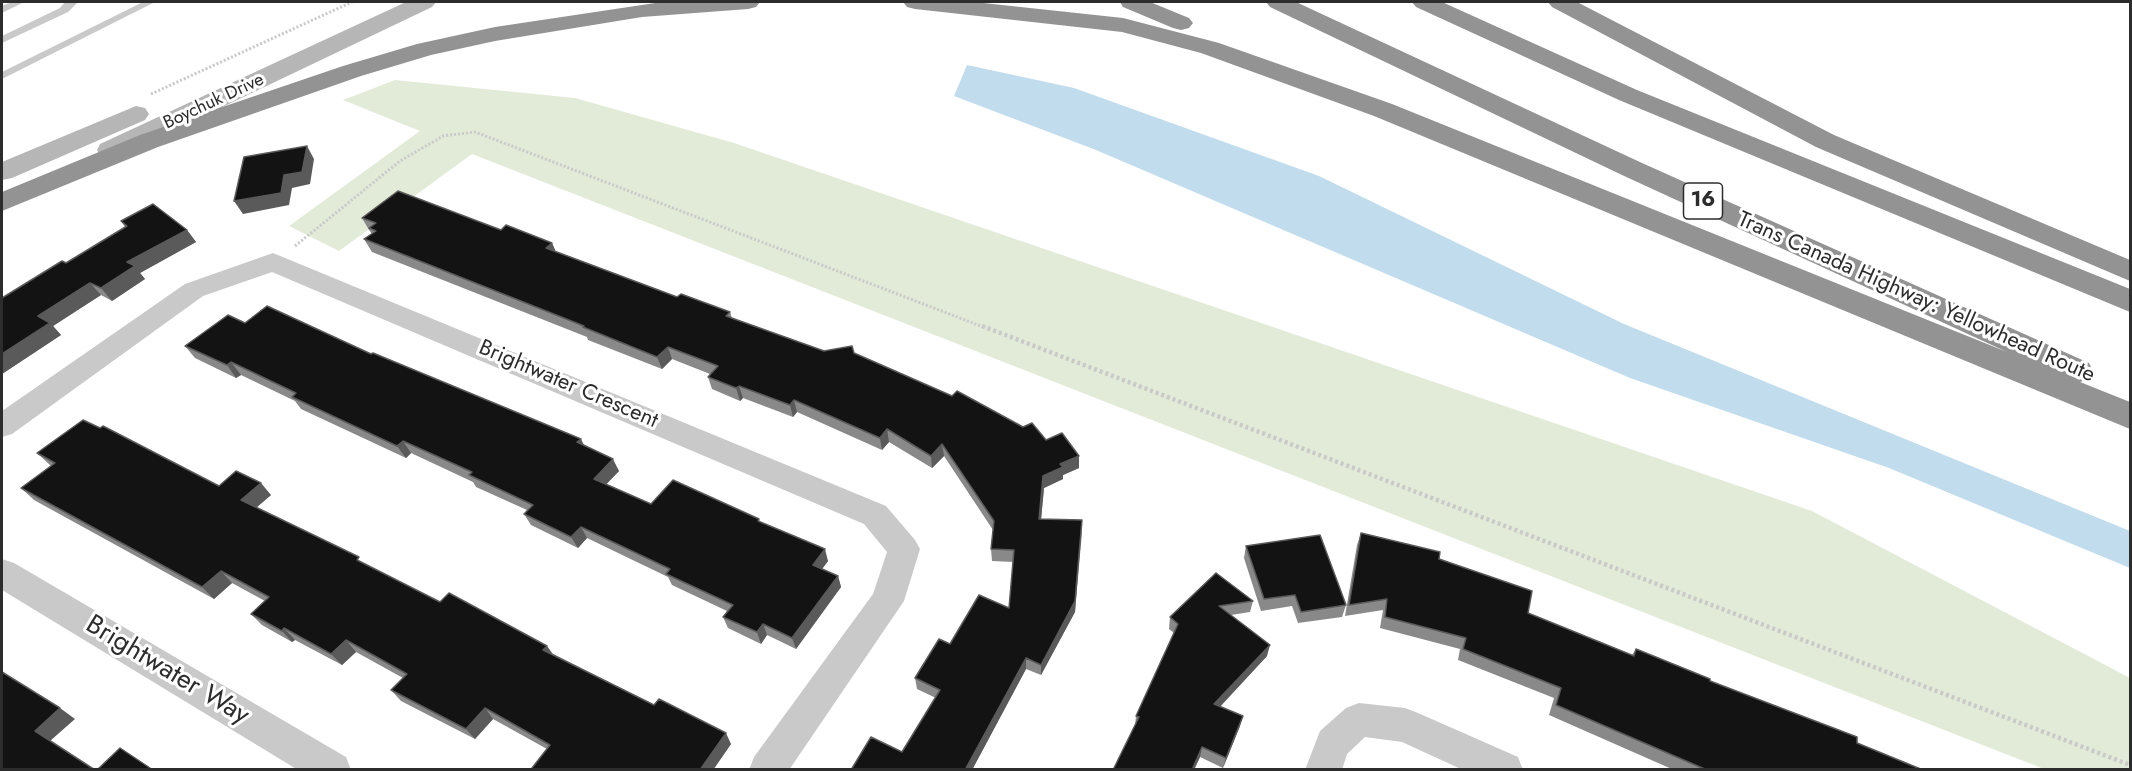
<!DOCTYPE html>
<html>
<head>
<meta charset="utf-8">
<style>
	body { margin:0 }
	#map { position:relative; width:2132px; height:771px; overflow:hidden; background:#fff; font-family:Jost,sans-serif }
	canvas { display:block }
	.frame { position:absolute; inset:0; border:3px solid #2c2c2c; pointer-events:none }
</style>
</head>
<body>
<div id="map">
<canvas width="2132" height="771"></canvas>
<div class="frame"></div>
</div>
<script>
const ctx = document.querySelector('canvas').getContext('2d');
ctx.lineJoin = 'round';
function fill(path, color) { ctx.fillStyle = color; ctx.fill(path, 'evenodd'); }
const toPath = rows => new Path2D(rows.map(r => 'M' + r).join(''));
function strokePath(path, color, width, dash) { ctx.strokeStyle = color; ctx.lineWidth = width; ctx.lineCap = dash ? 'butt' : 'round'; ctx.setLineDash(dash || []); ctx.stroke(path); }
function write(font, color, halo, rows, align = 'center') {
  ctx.font = font + ' Jost,sans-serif'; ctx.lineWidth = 6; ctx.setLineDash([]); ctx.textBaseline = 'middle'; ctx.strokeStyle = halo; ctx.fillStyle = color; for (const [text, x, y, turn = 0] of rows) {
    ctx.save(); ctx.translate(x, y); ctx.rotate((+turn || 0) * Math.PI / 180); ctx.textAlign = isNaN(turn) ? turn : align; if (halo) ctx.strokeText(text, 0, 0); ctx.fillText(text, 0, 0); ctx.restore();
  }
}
fill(toPath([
	[395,80,575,98,734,143,1812,511,2130,678,2130,769,2044,769,472,154,339,251,289,226,420,131,343,100]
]), '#e2ebd7');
fill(toPath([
	[967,65,1074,88,1319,176,1624,324,2130,531,2130,568,1889,468,1630,378,1096,150,954,96]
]), '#c1dced');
strokePath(toPath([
	[151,94,352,2],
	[295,246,400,161,443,136,475,132,986,328]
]), '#c9c9c9', 3, [2, 2]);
strokePath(toPath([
	[982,326,2130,765]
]), '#c9c9c9', 4.5, [3, 3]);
fill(toPath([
	[12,2,24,2,2,13,2,6,12,2],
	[65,2,77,3,68,12,2,43,2,36,60,8,65,2],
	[143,2,155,2,2,79,2,72,143,2]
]), '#c9c9c9');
fill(toPath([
	[273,253,886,506,915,540,920,549,904,601,789,770,749,770,754,757,873,594,887,552,864,524,272,272,203,296,12,434,2,437,2,411,185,284,273,253],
	[2,559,14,563,346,757,351,770,298,770,2,590,2,559],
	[1359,703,1405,708,1418,713,1518,757,1523,770,1463,770,1402,742,1365,737,1347,754,1342,770,1305,770,1320,731,1346,708,1359,703]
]), '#c9c9c9');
fill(toPath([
	[406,2,436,2,432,7,120,156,110,158,100,156,97,150,100,144,406,2],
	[136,106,145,108,149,114,145,120,12,178,2,180,2,162,136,106]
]), '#b6b6b6');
fill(toPath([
	[662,2,760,2,756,7,748,9,642,17,495,41,431,55,361,76,158,147,2,211,2,192,140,135,343,66,417,44,495,27,662,2],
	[903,2,974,2,1123,18,1219,43,1392,104,2007,352,1622,175,1270,7,1266,2,1296,2,1642,163,2089,363,2093,371,2089,379,2080,382,2130,402,2130,429,1374,116,1201,53,1122,32,915,9,907,7,903,2],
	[1120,2,1150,2,1189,18,1193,23,1189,28,1181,30,1173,28,1123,7,1120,2],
	[1412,2,1442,2,1637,90,2130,289,2130,312,1619,100,1416,7,1412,2],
	[1548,2,1577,2,1834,135,2130,260,2130,281,1816,147,1552,7,1548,2]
]), '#939393');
fill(toPath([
	[362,218,501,230,552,243,556,252,677,297,730,312,732,318,824,351,854,353,1046,440,1079,468,1063,475,1063,479,1044,488,1041,519,1082,532,1075,612,1041,675,1026,669,972,770,851,770,902,752,936,698,917,689,915,678,950,644,1009,608,1013,562,992,561,991,549,993,530,944,456,932,468,889,442,882,450,797,412,793,417,743,398,740,401,712,389,708,377,710,374,672,359,662,369,588,340,587,337,372,252,364,239,372,234,369,230],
	[121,221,187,230,196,242,140,273,145,279,112,301,101,295,53,326,61,335,2,374,66,263,125,227],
	[245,323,371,354,585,446,619,471,606,484,651,504,759,519,760,522,828,561,822,569,838,576,841,587,796,649,767,635,761,644,728,628,723,617,727,611,672,585,668,577,587,538,578,548,531,525,524,514,527,510,476,487,473,482,411,453,406,458,301,409,295,401,241,375,236,378,195,358,185,346],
	[37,453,271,495,256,508,440,602,547,646,553,654,731,744,713,770,533,770,532,768,547,749,493,719,475,739,401,701,391,690,403,678,356,652,342,665,295,640,292,642,262,625,251,614,265,601,232,583,214,599,34,500,21,488,51,466],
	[1361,533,1439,559,1528,613,1632,655,1636,649,1857,743,1923,770,1674,770,1549,715,1554,698,1458,660,1460,649,1380,628,1383,610,1345,616,1357,545],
	[1246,546,1346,605,1342,617,1298,623,1292,606,1261,611,1244,558],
	[1216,573,1253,601,1250,612,1231,615,1267,656,1220,707,1240,726,1223,768,1200,757,1194,770,1113,770,1135,726,1136,716,1174,633,1169,629,1170,617]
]), '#898989');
fill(toPath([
	[307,146,314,159,310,184,292,188,289,205,243,214,234,201,284,175],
	[187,230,196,242,140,273,145,279,112,301,101,288,127,262],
	[552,243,557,255,546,248],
	[90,283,101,295,53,326,61,335,2,374,2,354,38,316],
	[668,347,672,359,662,369,657,357],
	[231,362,241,375,236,378,227,365],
	[739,386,743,398,740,401,736,388],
	[794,400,797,412,793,417,790,405],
	[887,429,889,442,882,450,880,438],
	[581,439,587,451,577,442],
	[403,441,411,453,406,458,397,446],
	[942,444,944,456,932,468,931,456],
	[1079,456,1079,468,1063,475,1063,479,1044,488,1040,531,1039,519,1043,476,1060,464],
	[613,459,619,471,600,491,594,479],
	[261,483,271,495,251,512,241,500],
	[1082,520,1075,612,1041,675,1041,665],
	[581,527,587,538,578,548,571,537],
	[825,549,828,561,816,577,813,565],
	[221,571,232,583,214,599,202,587],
	[838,576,841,587,796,649,792,638],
	[763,624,767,635,761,644,757,632],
	[284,628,295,640,292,642,282,631],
	[346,640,356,652,342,665,331,654],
	[1270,645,1267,656,1212,715,1214,704],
	[547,646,554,657,543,650],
	[1026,658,1026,669,972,770,965,770],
	[60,708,75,719,50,741,35,731],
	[485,708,493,719,475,739,466,729],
	[1243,716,1240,726,1223,768,1226,758],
	[726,733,731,744,713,770,700,770],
	[1202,747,1200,757,1194,770,1192,770]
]), '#5a5a5a');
const building = toPath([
	[307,146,302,172,284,175,281,193,234,201,244,157,307,146],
	[398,191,501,230,506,225,552,243,546,248,677,297,681,294,730,312,726,316,824,351,852,346,854,353,952,396,957,391,1023,427,1032,423,1046,440,1062,433,1079,456,1060,464,1063,467,1043,476,1039,519,1082,520,1075,601,1041,665,1026,658,965,770,851,770,871,737,902,752,940,690,915,678,939,639,950,644,979,595,1009,608,1014,550,991,549,994,521,942,444,931,456,887,429,880,438,794,400,790,405,739,386,736,388,708,377,718,366,668,347,657,357,583,327,584,326,364,239,376,231,369,228,376,223,362,218,398,191],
	[153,204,187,230,127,262,135,266,101,288,90,283,38,316,50,323,2,354,2,298,62,261,66,263,127,226,121,221,153,204],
	[267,306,371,354,373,353,581,439,577,442,613,459,594,479,651,504,673,480,759,519,758,521,825,549,813,565,838,576,792,638,763,624,757,632,723,617,733,605,666,574,670,569,581,527,571,537,524,514,533,505,469,475,472,472,403,441,397,446,292,397,296,393,231,362,227,365,185,346,228,315,245,323,267,306],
	[83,420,100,428,103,426,219,486,236,471,261,483,241,500,359,557,357,560,440,602,449,593,547,646,543,650,654,705,659,699,726,733,700,770,535,770,532,768,550,745,485,708,466,729,391,690,407,674,346,640,331,654,284,628,282,631,251,614,269,597,221,571,202,587,21,488,55,463,37,453,83,420],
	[1361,533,1440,552,1439,559,1532,591,1528,613,1634,656,1636,649,1710,679,1710,681,1857,737,1857,743,1923,770,1707,770,1556,705,1561,688,1463,649,1466,638,1385,617,1387,599,1349,605,1361,533],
	[1320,535,1346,605,1301,612,1295,595,1264,599,1246,546,1320,535],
	[1216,573,1253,601,1219,606,1270,645,1214,704,1243,716,1226,758,1202,747,1192,770,1113,770,1139,717,1136,716,1178,624,1170,617,1216,573],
	[2,672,60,708,35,731,95,770,2,770,2,672],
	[120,748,153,770,97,770,120,748]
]);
fill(building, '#131313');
strokePath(building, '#5a5a5a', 1.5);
write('18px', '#2c2c2c', '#fff', [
	["Boychuk Drive",214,102,-25]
]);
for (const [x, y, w] of [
	[1703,201,39]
]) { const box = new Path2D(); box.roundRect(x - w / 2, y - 18, w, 36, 4.5); ctx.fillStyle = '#fff'; ctx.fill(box); strokePath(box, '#2c2c2c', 1.5); }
write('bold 21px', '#2c2c2c', null, [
	["16",1703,201]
]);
write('22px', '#2c2c2c', '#fff', [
	["Trans Canada Highway: Yellowhead Route",1916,298,24],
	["Brightwater Crescent",568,385,23]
]);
write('27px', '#2c2c2c', '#fff', [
	["Brightwater Way",167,671,31]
]);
</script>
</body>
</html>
